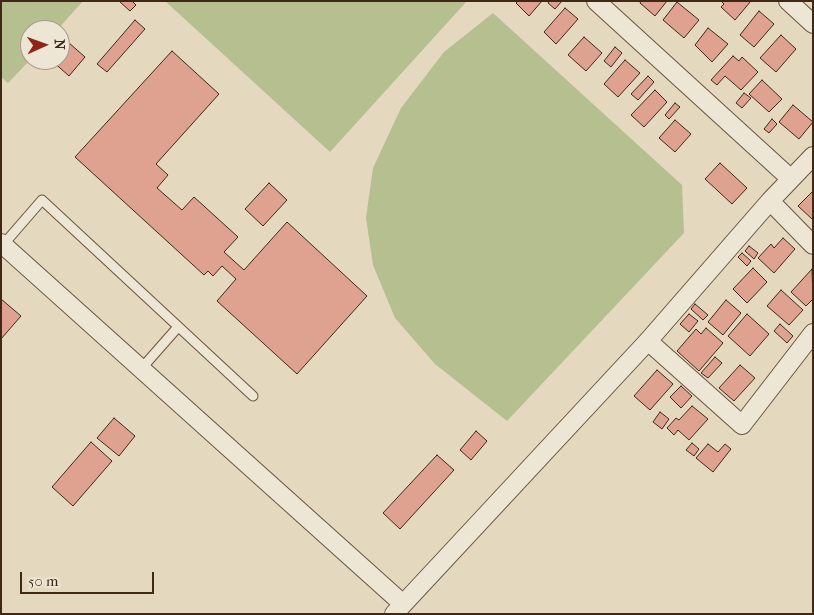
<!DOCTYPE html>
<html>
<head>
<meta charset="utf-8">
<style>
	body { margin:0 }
	#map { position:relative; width:814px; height:615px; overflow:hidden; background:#e4d9be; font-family:"IM FELL French Canon",serif }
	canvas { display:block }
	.frame { position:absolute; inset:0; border:2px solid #402817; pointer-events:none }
	.north { position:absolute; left:20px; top:20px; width:50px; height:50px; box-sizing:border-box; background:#ede6d5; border:1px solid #a89a89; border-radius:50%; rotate:88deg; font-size:14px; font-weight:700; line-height:20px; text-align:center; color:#402817 }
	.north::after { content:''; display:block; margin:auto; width:18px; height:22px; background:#8f2418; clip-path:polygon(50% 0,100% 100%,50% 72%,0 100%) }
	.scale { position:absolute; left:20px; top:572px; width:134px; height:22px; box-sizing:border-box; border:2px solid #402817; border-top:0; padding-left:6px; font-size:15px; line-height:18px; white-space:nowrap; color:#402817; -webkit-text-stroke:4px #ede6d5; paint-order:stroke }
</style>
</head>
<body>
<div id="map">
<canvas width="814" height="615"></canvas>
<div class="frame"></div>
<div class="north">N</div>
<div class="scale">50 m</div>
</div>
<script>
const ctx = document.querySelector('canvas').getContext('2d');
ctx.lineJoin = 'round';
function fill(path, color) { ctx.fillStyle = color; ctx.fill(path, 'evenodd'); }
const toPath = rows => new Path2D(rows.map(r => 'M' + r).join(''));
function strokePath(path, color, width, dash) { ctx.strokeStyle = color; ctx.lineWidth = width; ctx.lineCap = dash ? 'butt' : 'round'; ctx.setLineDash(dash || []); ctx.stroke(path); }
fill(toPath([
	[1,1,83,1,57,30,30,30,30,60,8,83,1,77],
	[165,1,467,1,330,152],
	[493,13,682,185,684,233,507,421,435,364,395,318,373,265,366,218,373,168,401,108,444,52]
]), '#b5bf90');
const building = toPath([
	[119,1,132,1,136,5,130,11,119,1],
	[518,1,542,1,529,16,516,3,518,1],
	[549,1,562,1,555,9,548,3,549,1],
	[641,1,667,1,655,16,640,3,641,1],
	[721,1,751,1,735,20,721,7,724,4,721,1],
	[677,2,699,20,684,38,663,20,677,2],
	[565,8,578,19,556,44,544,32,565,8],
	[759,11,774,24,754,47,740,35,759,11],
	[135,20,145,29,107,72,97,64,135,20],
	[708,28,728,44,712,62,695,45,708,28],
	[60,35,85,57,69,76,51,60,60,60,60,35],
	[781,35,796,49,776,72,760,58,781,35],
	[584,37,602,53,586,71,568,55,584,37],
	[615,47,622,53,611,67,604,61,615,47],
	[172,51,219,94,156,164,168,175,157,188,182,210,194,197,238,237,224,252,244,270,287,222,367,296,297,374,217,301,236,279,222,266,213,276,208,271,204,275,75,157,172,51],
	[733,56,739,61,742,57,758,72,741,90,725,76,717,85,711,80,733,56],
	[625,60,640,73,618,97,604,84,625,60],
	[648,76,654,82,638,100,631,94,648,76],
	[762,80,782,99,769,112,749,94,762,80],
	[655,90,667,102,644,127,631,115,655,90],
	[744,93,751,98,742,108,736,103,744,93],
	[675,103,680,107,669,119,665,115,675,103],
	[793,105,813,122,799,139,779,122,793,105],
	[772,119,777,124,769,133,764,129,772,119],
	[675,120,691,134,675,152,659,138,675,120],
	[720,163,747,188,732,204,705,179,720,163],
	[269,183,287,200,263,226,245,209,269,183],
	[813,191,813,219,812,219,798,206,813,191],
	[783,238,795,249,774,273,758,258,771,244,774,248,783,238],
	[749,246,758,253,754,259,745,251,749,246],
	[742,253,751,261,747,266,738,257,742,253],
	[753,268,767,282,747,303,733,289,753,268],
	[812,269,813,299,806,306,791,292,812,269],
	[781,290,803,310,789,325,767,306,781,290],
	[1,299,21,316,1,339,1,299],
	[726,300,741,313,723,335,708,322,726,300],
	[695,304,708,315,703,320,691,309,695,304],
	[689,314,698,321,689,332,680,324,689,314],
	[747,314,769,334,750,356,728,336,747,314],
	[780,324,793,336,787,343,774,331,780,324],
	[706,328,723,343,699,371,677,351,696,329,701,334,706,328],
	[715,357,722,363,708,378,701,373,715,357],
	[740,365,755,378,734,401,719,388,740,365],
	[657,370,673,384,650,410,634,396,657,370],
	[681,386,692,396,681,408,670,397,681,386],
	[692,406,708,419,689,440,678,430,674,435,667,428,676,418,679,420,692,406],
	[660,412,669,419,662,429,653,422,660,412],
	[114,418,135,436,119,456,97,438,114,418],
	[476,431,487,441,471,460,460,450,476,431],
	[91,442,112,461,73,506,52,487,91,442],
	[692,443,699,449,694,456,686,450,692,443],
	[708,444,718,452,725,444,731,449,713,472,696,458,708,444],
	[437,455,454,470,400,529,383,513,437,455]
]);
fill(building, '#dfa190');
strokePath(building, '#402817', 1);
const service = toPath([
	[3,245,42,200,253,396],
	[141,369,178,327]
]);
const minor = toPath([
	[596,1,791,179],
	[788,1,813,24],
	[770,201,813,245],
	[1,243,403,604],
	[648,341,742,425,813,333],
	[394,614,648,341,770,201,813,156]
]);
strokePath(service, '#695441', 11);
strokePath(minor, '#695441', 20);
strokePath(service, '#ede6d5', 9);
strokePath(minor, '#ede6d5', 18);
</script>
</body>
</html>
